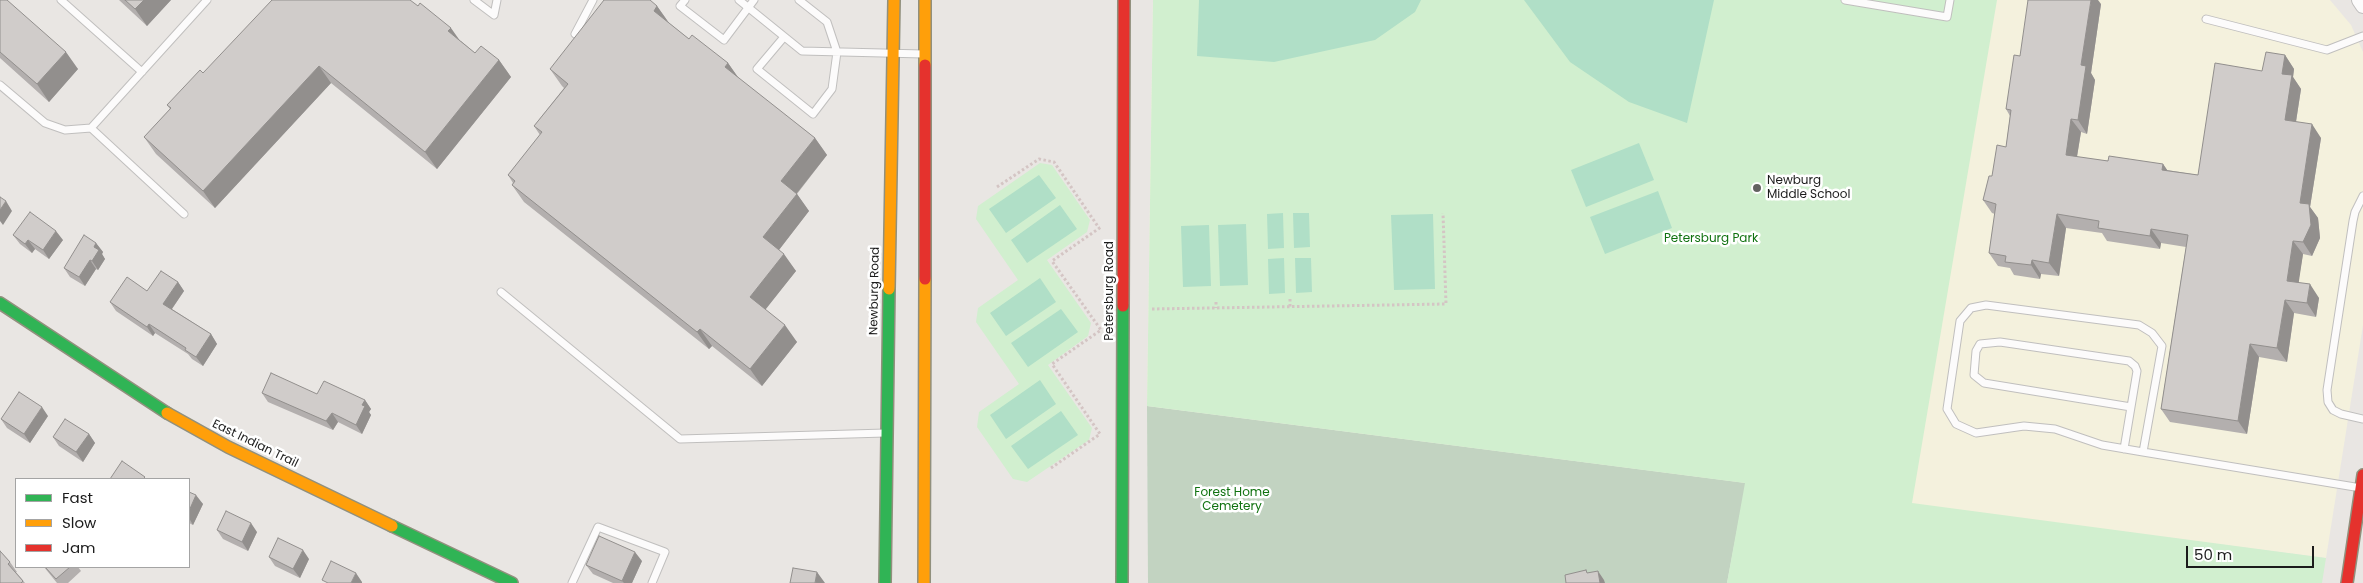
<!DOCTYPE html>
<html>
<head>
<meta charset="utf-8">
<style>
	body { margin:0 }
	#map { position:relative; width:2363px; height:583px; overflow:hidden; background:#e9e6e3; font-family:Poppins,sans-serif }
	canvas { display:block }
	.legend { position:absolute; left:15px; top:478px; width:175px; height:90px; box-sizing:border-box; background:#fff; border:1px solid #a4a4a4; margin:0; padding:6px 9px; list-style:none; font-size:15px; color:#1b1b1b }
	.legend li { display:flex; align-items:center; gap:10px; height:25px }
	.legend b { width:25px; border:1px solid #a4a4a4 }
	.scale { position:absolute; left:2186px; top:546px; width:128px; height:22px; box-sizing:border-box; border:2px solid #1b1b1b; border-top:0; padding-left:6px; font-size:15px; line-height:18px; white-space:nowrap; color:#1b1b1b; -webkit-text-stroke:4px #fff; paint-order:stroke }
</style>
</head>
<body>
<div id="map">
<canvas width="2363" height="583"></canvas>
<ul class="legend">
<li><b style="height:6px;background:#30b455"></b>Fast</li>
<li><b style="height:6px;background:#ff9f0a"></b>Slow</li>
<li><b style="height:6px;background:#e5322d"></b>Jam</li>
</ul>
<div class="scale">50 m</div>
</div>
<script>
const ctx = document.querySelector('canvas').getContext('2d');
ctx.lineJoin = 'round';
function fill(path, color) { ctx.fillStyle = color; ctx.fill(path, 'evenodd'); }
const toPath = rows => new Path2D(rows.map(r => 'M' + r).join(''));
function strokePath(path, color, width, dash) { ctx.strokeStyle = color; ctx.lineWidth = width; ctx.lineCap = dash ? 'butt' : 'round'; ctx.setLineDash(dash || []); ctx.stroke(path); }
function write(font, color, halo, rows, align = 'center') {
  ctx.font = font + ' Poppins,sans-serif'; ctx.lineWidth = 5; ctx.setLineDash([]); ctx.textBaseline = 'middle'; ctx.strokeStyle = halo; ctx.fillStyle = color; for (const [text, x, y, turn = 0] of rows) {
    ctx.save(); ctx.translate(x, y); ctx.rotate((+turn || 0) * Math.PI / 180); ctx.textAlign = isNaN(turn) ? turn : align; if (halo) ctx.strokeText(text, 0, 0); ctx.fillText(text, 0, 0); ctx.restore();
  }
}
fill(toPath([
	[1153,0,2330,0,2351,25,2363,52,2363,325,2326,558,1147,406]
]), '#f4f1dd');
fill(toPath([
	[1147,406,1746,483,1727,583,1148,583]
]), '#c2d3c1');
fill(toPath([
	[1153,0,1997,0,1912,503,2326,558,2322,583,1727,583,1745,483,1147,406],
	[1040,163,1052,165,1090,220,1087,232,1047,260,1091,323,1088,336,1048,365,1092,428,1089,440,1027,482,1013,479,977,427,979,412,1019,384,976,322,978,308,1018,280,976,219,978,206]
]), '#d1efcf');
fill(toPath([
	[1199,0,1421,0,1415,12,1375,40,1274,62,1197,56],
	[1524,0,1714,0,1687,123,1629,102,1570,62],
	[1639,143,1654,180,1586,207,1571,170],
	[1039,175,1056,198,1006,233,989,209],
	[1658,191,1672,228,1605,254,1590,217],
	[1060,205,1077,229,1027,263,1011,240],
	[1283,213,1284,248,1268,249,1267,214],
	[1293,213,1309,213,1310,247,1294,248],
	[1433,214,1435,289,1394,290,1391,215],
	[1246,224,1248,285,1220,286,1218,225],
	[1209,225,1211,286,1183,287,1181,226],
	[1284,258,1285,293,1269,294,1268,259],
	[1295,258,1311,258,1312,292,1296,293],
	[1040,278,1056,302,1006,336,990,313],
	[1061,309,1078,332,1028,367,1011,343],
	[1040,380,1056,404,1006,439,990,415],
	[1061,411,1078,435,1028,469,1011,446]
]), '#b0dfc7');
const lane = toPath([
	[61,0,142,72],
	[474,0,494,15,497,0],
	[685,0,680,6,724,40,754,0],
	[739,0,802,51,923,54],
	[1845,0,1947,17,1950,0],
	[2206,19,2327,50,2363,36],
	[575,34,593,0],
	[784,37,757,69,813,114,832,89,837,52,827,22,799,0],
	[0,85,45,123,65,130,91,128],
	[2363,196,2355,212,2353,221,2327,390,2328,402,2333,410,2341,414,2363,419],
	[184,214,91,128,207,0],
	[501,292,680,439,885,433],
	[2124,449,2137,371,2135,366,2129,361,2000,342,1980,344,1976,351,1974,375,1984,383,2131,407],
	[2143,452,2102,445,2055,429,2024,426,1976,433,1956,424,1947,409,1960,321,1971,308,1986,305,2139,325,2152,333,2162,346,2143,452,2361,488],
	[572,583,598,527,665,552,652,583]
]);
const street = toPath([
	[2359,0,2363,6]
]);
const fast = toPath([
	[0,303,167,413],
	[392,526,512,583],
	[885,583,889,289],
	[1122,583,1123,306]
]);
const slow = toPath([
	[925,65,925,0],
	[889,289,894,0],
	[167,413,228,447,392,526],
	[924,583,925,279]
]);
const jam = toPath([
	[925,279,925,65],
	[1123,306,1124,0],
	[2347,583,2363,475]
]);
strokePath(lane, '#c0bfbe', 9);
strokePath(street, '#c0bfbe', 16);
strokePath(fast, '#91907d', 14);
strokePath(slow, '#91907d', 14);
strokePath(jam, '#91907d', 14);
strokePath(toPath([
	[997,187,1039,159,1054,162,1099,228],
	[1290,299,1290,307],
	[1216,302,1216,308],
	[1152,309,1446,304,1443,213],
	[1051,468,1100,434,1052,364,1101,330,1052,261,1101,227]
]), '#d4c5c4', 3, [2.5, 2.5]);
strokePath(lane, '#fcfbfb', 7);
strokePath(street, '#fcfbfb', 14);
strokePath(fast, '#30b455', 11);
strokePath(slow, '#ff9f0a', 11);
strokePath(jam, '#e5322d', 11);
fill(toPath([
	[0,0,78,69,49,102,0,58],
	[119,0,171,0,147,26],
	[2101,4,2091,73,2095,80,2087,134,2081,132,2077,157,2108,161,2163,164,2167,170,2198,175,2262,71,2285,55,2294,69,2293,77,2301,89,2296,122,2321,138,2310,207,2318,218,2320,238,2312,256,2303,254,2298,283,2319,298,2316,317,2294,313,2287,362,2259,357,2247,434,2170,422,2161,409,2186,247,2161,243,2160,249,2107,241,2102,233,2066,228,2059,276,2041,274,2040,279,2014,275,2010,268,1998,266,1989,253,1995,214,1992,213,1983,200,2006,147,2010,116,2006,109,2020,56],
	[657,6,669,23,689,39,728,63,739,79,815,138,827,155,797,194,809,211,779,250,796,271,765,309,797,342,762,386,712,346,709,349,524,202,512,185,513,183,508,175,540,135,534,126,564,88,562,86,550,69],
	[461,41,475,53,499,60,511,77,437,169,331,83,215,208,156,154,144,137,170,109,167,105,203,73],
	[13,235,63,240,49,259,35,249,32,253,20,244],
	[96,243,103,252,102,254,105,259,98,270,96,269,85,286,70,277,64,268],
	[178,282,184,291,172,309,211,334,217,344,203,366,192,359,188,354,155,333,153,336,116,311,110,302],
	[262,393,317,394,365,400,371,409,369,412,371,415,362,434,338,422,333,430,268,402],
	[48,416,30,443,7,428,1,419],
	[89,434,95,443,83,462,59,446,53,437],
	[189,492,203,504,193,525,189,523],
	[217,530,257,532,248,551,223,539],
	[0,551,10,562,17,572,16,572,25,583,0,583],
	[269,557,309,559,300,578,275,566],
	[642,561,632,583,613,583,593,574,586,565],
	[44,567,78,567,81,571,68,583,57,583]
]), '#b3afae');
fill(toPath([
	[144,0,171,0,147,26,135,9],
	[2091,0,2098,0,2101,4,2091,73,2095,80,2087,134,2078,120,2081,65],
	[657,6,669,23,654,11],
	[451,28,463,45,448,31],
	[66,52,78,69,49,102,37,84],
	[2285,55,2294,69,2293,77,2301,89,2294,134,2285,120,2282,74],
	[499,60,511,77,437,169,425,152],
	[728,63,740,80,725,67],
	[319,66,331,83,215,208,203,191],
	[2071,119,2081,132,2075,168,2066,155],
	[2312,124,2321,138,2310,207,2318,218,2320,238,2312,256,2303,242,2300,203],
	[815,138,827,155,793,198,781,181],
	[2163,164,2172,177,2162,170],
	[797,194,809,211,775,255,763,237],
	[6,201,12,211,3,225,0,221,0,210],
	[2057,214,2066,228,2059,276,2049,263],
	[2151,229,2161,243,2160,249,2150,236],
	[56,231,63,240,49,259,43,250],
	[28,240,35,249,32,253,25,244],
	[2293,241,2303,254,2297,294,2287,281],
	[96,243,103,252,102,254,105,259,98,270,92,261,94,247],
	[784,254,796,271,762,314,750,297],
	[90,260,96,269,85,286,79,277],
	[2032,260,2041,274,2040,279,2031,265],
	[178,282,184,291,169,313,163,304],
	[2310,284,2319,298,2316,317,2307,303],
	[2285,300,2294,313,2287,362,2277,348],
	[149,324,155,333,153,336,147,327],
	[785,325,797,342,762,386,750,369],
	[700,329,712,346,709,349,697,332],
	[211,334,217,344,203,366,196,357],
	[2250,344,2259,357,2247,434,2238,421],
	[365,400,371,409,369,412,371,415,362,434,356,425,362,405],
	[42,407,48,416,30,443,24,434],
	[332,413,338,422,333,430,326,421],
	[89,434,95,443,83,462,76,452],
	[196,495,203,504,193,525,189,518,189,511],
	[251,523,257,532,248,551,242,542],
	[303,550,309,559,300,578,293,569],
	[635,552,642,561,632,583,624,583,622,581],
	[1598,571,1604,580,1605,583,1600,583],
	[817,572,825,583,815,583],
	[356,573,362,582,362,583,351,583]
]), '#928f8d');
const building = toPath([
	[0,0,7,0,66,52,37,84,0,52,0,0],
	[125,0,144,0,135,9,125,0],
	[272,0,410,0,418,6,420,3,451,28,448,31,475,53,481,46,499,60,425,152,319,66,203,191,144,137,171,108,167,105,200,70,203,73,272,0],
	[604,0,650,0,657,6,654,11,689,39,692,35,728,63,725,67,815,138,781,181,797,194,763,237,784,254,750,297,785,325,750,369,700,329,697,332,512,185,515,181,508,175,542,132,534,126,568,84,550,69,604,0],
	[2028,0,2091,0,2081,65,2086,66,2078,120,2071,119,2066,155,2108,161,2109,156,2163,164,2162,170,2198,175,2215,63,2262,71,2266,52,2285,55,2282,74,2292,75,2285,120,2312,124,2300,203,2309,204,2311,225,2303,242,2293,241,2287,281,2310,284,2307,303,2285,300,2277,348,2250,344,2238,421,2161,409,2188,235,2151,229,2150,236,2098,228,2099,221,2057,214,2049,263,2032,260,2031,265,2005,262,2006,256,1989,253,1996,204,1983,200,1989,176,1992,176,1997,145,2006,147,2011,110,2006,109,2014,55,2020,56,2028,0],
	[0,197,6,201,0,210,0,197],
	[30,212,56,231,43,250,28,240,25,244,13,235,30,212],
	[84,235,96,243,94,247,99,250,92,261,90,260,79,277,64,268,84,235],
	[161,271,178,282,163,304,211,334,196,357,185,350,186,348,149,324,147,327,110,302,127,277,147,291,161,271],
	[271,373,317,394,324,381,365,400,362,405,365,406,356,425,332,413,326,421,262,393,271,373],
	[19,392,42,407,24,434,1,419,19,392],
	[65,419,89,434,76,452,53,437,65,419],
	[122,461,145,477,143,479,110,479,122,461],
	[189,492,196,495,189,511,189,492],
	[226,511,251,523,242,542,217,530,226,511],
	[599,536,635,552,622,581,586,565,599,536],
	[278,538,303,550,293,569,269,557,278,538],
	[0,551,10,562,8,564,23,581,21,583,0,583,0,551],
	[331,561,356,573,351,583,328,583,322,580,331,561],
	[45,567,70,567,56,579,45,567],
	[793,568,817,572,815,583,790,583,793,568],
	[1586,570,1587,573,1598,571,1600,583,1566,583,1565,575,1586,570]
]);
fill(building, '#d0ccca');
strokePath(building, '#928f8d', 1);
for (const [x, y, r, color] of [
	[1757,188,5,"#636261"]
]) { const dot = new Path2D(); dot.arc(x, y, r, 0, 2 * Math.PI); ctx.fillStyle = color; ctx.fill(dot); strokePath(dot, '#fff', 2); }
write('12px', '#1b1b1b', '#fff', [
	["Newburg",1767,181],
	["Middle School",1767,195]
], 'left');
write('12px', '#107210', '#fff', [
	["Petersburg Park",1711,239],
	["Forest Home",1232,493],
	["Cemetery",1232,507]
]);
write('12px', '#1b1b1b', '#fff', [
	["Newburg Road",875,291,-89],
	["Petersburg Road",1110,291,-90],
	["East Indian Trail",255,444,26]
]);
</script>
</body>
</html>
